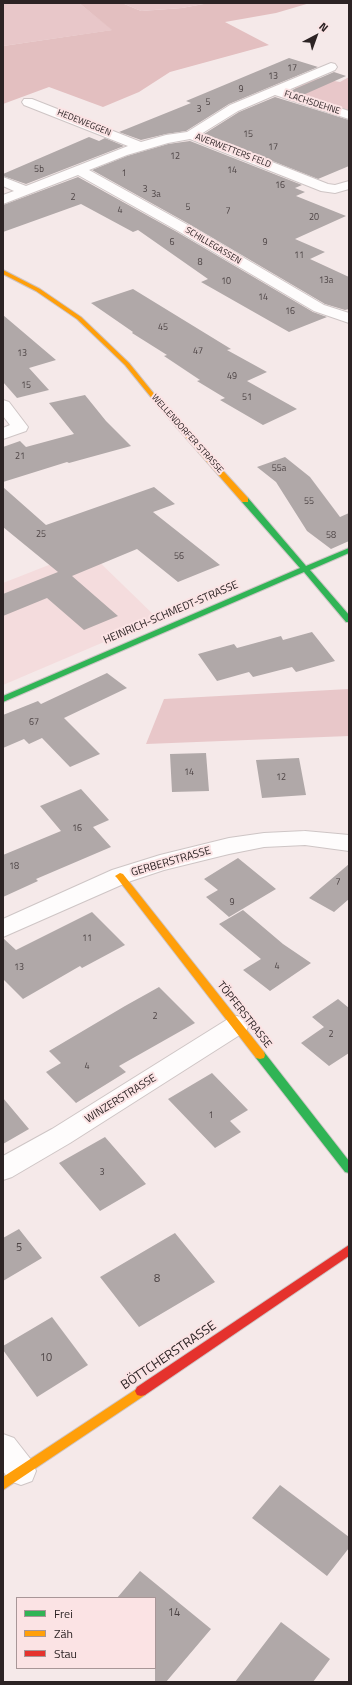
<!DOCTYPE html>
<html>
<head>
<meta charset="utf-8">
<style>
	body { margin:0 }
	#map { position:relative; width:352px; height:1685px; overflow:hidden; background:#f5e9e9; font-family:"Titillium Web",sans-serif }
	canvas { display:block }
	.frame { position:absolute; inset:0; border:4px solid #2c2324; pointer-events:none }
	.legend { position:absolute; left:16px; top:1597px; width:140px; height:72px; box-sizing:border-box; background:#fbe3e4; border:1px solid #a89697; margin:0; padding:5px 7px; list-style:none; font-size:12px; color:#2c2324 }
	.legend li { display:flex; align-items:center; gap:8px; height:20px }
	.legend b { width:20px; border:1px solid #a89697 }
	.north { position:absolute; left:296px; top:16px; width:40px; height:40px; -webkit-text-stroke:3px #fbe3e4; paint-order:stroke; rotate:41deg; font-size:11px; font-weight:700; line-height:16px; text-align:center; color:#2c2324 }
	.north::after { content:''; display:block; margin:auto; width:14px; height:18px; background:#2c2324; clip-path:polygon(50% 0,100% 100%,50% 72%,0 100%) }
</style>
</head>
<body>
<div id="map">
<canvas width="352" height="1685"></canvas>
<div class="frame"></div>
<ul class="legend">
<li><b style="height:5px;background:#30b455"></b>Frei</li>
<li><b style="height:5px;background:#ff9f0a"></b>Zäh</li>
<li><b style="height:5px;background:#e5322d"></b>Stau</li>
</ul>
<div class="north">N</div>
</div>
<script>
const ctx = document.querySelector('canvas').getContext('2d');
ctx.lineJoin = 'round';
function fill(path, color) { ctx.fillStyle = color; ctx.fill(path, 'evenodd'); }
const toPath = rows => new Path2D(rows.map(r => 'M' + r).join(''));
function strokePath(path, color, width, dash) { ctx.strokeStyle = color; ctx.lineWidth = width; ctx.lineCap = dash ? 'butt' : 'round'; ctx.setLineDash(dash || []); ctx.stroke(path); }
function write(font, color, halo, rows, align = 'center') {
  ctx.font = font + ' "Titillium Web",sans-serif'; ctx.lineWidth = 4; ctx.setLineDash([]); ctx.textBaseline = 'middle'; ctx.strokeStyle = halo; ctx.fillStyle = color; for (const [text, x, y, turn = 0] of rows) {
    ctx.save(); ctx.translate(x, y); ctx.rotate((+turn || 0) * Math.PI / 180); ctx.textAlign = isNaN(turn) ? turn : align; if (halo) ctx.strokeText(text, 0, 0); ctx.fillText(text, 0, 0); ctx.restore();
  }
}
fill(toPath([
	[87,550,158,619,3,685,3,583]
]), '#f4dcdd');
fill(toPath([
	[3,3,79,3,113,30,3,46],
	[122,3,209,3,182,8,141,11],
	[349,77,349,111,295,92,295,88,317,78,340,82],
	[349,689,349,736,146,744,164,699]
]), '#e8c7c9');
fill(toPath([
	[79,3,122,3,141,11,182,8,209,3,310,3,276,13,225,22,269,45,170,72,139,92,103,107,49,87,3,104,3,46,112,30]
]), '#e3bfc0');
fill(toPath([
	[289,58,318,67,229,104,186,131,166,134,141,140,119,132,191,103,186,101],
	[334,72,346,76,303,95,290,91],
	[275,97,349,120,349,166,318,179,204,134,239,112],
	[89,137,99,141,105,138,124,146,26,184,3,176,3,174],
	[190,141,302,185,295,188,305,192,296,196,346,216,295,239,325,252,310,259,349,277,349,309,345,310,325,304,189,224,92,170,127,156,168,144],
	[78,177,177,232,313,312,327,317,289,332,201,282,208,279,138,230,133,232,81,204,3,232,3,205],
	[133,289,231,349,227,350,267,372,247,381,297,409,263,425,220,400,225,398,197,381,200,380,164,356,167,355,132,333,133,332,91,303],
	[3,315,56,360,29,368,49,390,17,398,3,382],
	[85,395,106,421,131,446,69,463,67,462,3,482,3,447,20,441,26,447,74,434,49,403],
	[285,457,310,477,340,517,349,513,349,541,331,549,307,531,276,482,257,467],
	[3,487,46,525,154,487,175,504,153,512,220,565,178,582,137,549,72,576,118,616,84,630,47,598,3,616,3,594,58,572,3,527],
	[312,632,335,661,296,672,292,667,253,677,249,672,217,681,198,654,234,644,237,648,281,636,283,640],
	[107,673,127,688,64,718,100,754,70,767,42,738,29,744,24,739,3,748,3,715,38,701,41,704],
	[206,753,209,791,172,792,170,754],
	[299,758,306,795,262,798,256,760],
	[81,789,109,820,93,827,111,847,36,879,38,881,3,897,3,855,61,831,40,806],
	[238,858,276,889,229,917,206,897,218,890,204,879],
	[349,864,349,899,334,912,309,898],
	[243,910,283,944,311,963,270,991,243,970,261,959,219,924],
	[92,912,125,945,82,968,80,966,23,999,3,979,3,938,16,950],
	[159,987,195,1023,119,1066,126,1072,76,1103,46,1072,61,1063,49,1051,125,1006],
	[338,999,349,1008,349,1053,329,1066,301,1043,324,1027,312,1017],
	[212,1073,248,1110,230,1121,241,1132,215,1148,168,1099],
	[3,1098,29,1129,3,1144],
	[105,1137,146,1184,100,1211,59,1163],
	[19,1229,42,1258,3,1281,3,1238],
	[175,1233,215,1282,139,1327,100,1277],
	[52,1317,88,1365,37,1397,3,1350,3,1346],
	[280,1485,349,1537,349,1548,327,1576,252,1518],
	[140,1571,211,1629,166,1682,155,1682,155,1598,117,1598],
	[281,1622,330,1659,313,1682,235,1682]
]), '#b0a8a8');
const street = toPath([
	[331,63,335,64,337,67,335,70,286,91,349,111,349,119,275,95,238,111,201,134,328,184,335,185,349,181,349,189,335,193,321,191,190,139,168,143,127,155,89,170,188,225,324,305,349,313,349,323,314,311,178,231,78,175,3,204,3,195,14,191,3,186,3,177,26,186,128,146,24,105,22,102,24,99,32,99,141,142,166,135,187,132,230,105,331,63],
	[3,400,9,402,28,427,26,431,3,439,3,428,10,425,3,416,3,400],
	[305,831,349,835,349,851,305,845,264,847,229,854,164,870,128,882,3,937,3,919,112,870,160,855,229,838,264,833,305,831],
	[237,1016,246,1019,249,1025,246,1031,70,1143,12,1177,3,1180,3,1156,52,1129,228,1019,237,1016],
	[3,1434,14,1438,32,1461,36,1471,32,1481,21,1485,10,1481,3,1471,3,1434]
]);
const fast = toPath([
	[242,498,248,498,306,566,349,548,349,553,310,570,349,615,349,622,346,622,304,572,3,702,3,696,300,568,242,502,242,498],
	[260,1051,264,1052,349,1161,349,1173,345,1172,256,1058,255,1055,256,1052,260,1051]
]);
const slow = toPath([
	[3,270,40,289,81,317,129,363,163,405,248,498,248,502,242,502,159,407,125,365,77,319,36,291,3,274,3,270],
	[120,873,123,874,264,1052,265,1055,264,1058,260,1059,256,1058,117,878,115,876,120,873],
	[141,1386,145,1387,147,1391,145,1395,3,1490,3,1477,141,1386]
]);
const jam = toPath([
	[349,1245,349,1256,145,1395,141,1396,137,1395,135,1391,137,1387,349,1245]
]);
strokePath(street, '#cec5c5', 2);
strokePath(fast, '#cec5c5', 2);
strokePath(slow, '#cec5c5', 2);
strokePath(jam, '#cec5c5', 2);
fill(street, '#fefcfc');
fill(fast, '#30b455');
fill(slow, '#ff9f0a');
fill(jam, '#e5322d');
write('9px', '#4d4445', null, [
	["17",292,69],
	["13",273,77],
	["9",241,90],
	["5",208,103],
	["3",199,110],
	["15",248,135],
	["17",273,148],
	["12",175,157],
	["5b",39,170],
	["14",232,171],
	["1",124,174],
	["16",280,186],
	["3",145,190],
	["3a",156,195],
	["2",73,198],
	["5",188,208],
	["4",120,211],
	["7",228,212],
	["20",314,218],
	["6",172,243],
	["9",265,243],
	["11",299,256],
	["8",200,263],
	["13a",326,281],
	["10",226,282],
	["14",263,298],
	["16",290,312],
	["45",163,328],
	["47",198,352],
	["13",22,354],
	["49",232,377],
	["15",26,386],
	["51",247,398],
	["21",20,457],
	["55a",279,469],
	["55",309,502],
	["25",41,535],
	["58",331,536],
	["56",179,557],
	["67",34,723],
	["14",189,773],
	["12",281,778],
	["16",77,829],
	["18",14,867],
	["7",338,883],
	["9",232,903],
	["11",87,939],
	["4",277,967],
	["13",19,968],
	["2",155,1017],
	["2",331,1035],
	["4",87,1067],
	["1",211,1116],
	["3",102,1173]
]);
write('9px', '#2c2324', '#fbe3e4', [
	["FLACHSDEHNE",312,103,18],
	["HEDEWEGGEN",84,123,22],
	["AVERWETTERS FELD",233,151,21],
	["SCHILLEGASSEN",213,246,31],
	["WELLENDORFER STRASSE",187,434,48]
]);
write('11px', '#2c2324', '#fbe3e4', [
	["HEINRICH-SCHMEDT-STRASSE",171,613,-23],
	["GERBERSTRASSE",171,862,-16],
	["TÖPFERSTRASSE",244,1015,52],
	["WINZERSTRASSE",121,1099,-32]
]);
write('11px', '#4d4445', null, [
	["5",19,1248],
	["8",157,1279],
	["10",46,1358],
	["14",174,1613]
]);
write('13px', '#2c2324', '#fbe3e4', [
	["BÖTTCHERSTRASSE",169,1356,-34]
]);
</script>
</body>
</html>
